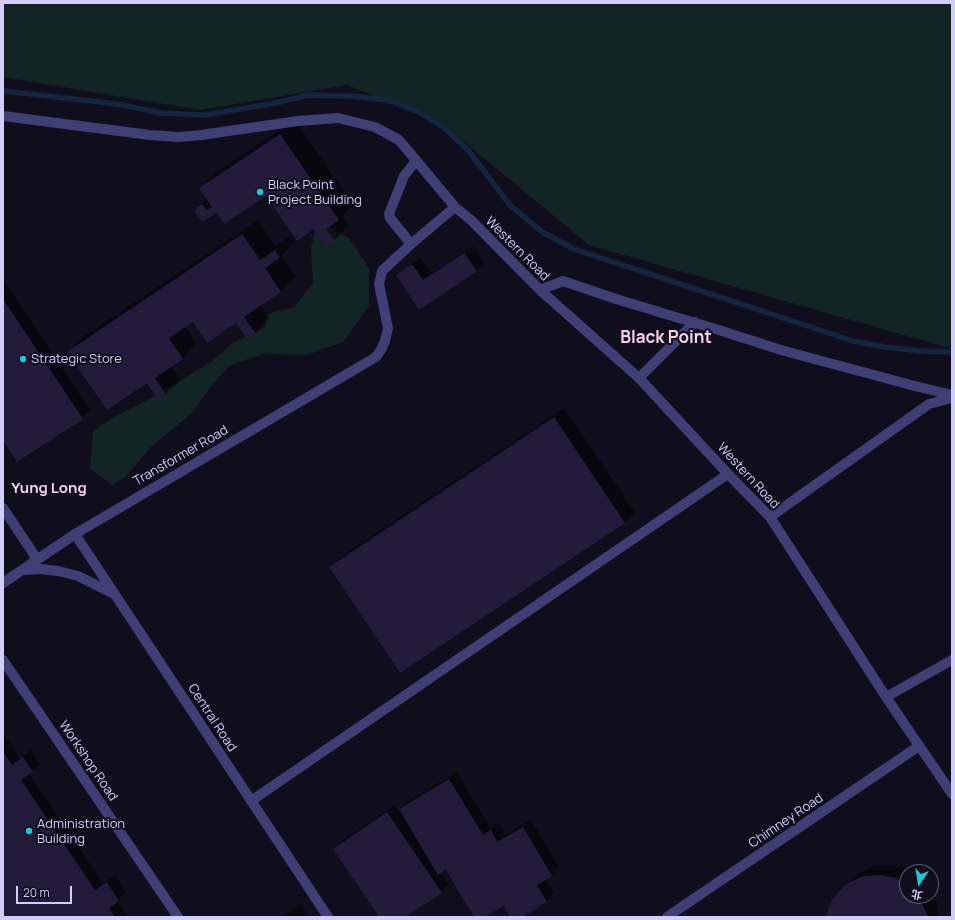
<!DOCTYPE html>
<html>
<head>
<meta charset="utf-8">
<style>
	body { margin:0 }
	#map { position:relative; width:955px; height:920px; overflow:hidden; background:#100e1c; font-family:Manrope,"Noto Sans TC",sans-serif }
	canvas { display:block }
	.frame { position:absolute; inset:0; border:4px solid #d3cef9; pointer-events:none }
	.north { position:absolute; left:899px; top:864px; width:40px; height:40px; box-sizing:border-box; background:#100e1c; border:1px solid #5e5b74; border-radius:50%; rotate:192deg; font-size:11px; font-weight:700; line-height:16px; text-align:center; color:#d3cef9 }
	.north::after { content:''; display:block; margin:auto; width:14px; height:18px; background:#1bc8d8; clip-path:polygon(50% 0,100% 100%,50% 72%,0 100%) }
	.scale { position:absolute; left:16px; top:886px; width:56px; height:18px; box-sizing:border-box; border:2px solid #d3cef9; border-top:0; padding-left:5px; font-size:12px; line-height:14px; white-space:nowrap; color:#d3cef9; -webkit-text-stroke:3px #100e1c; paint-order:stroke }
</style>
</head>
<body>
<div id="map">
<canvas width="955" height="920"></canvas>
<div class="frame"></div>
<div class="north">北</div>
<div class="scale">20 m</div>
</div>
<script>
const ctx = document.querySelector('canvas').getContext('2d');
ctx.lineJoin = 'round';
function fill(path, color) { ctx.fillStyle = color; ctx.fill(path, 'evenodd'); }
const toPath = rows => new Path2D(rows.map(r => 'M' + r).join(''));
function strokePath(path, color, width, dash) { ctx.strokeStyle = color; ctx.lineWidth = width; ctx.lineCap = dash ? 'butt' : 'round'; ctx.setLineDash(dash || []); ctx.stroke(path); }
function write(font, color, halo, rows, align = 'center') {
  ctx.font = font + ' Manrope,sans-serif'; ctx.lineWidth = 4; ctx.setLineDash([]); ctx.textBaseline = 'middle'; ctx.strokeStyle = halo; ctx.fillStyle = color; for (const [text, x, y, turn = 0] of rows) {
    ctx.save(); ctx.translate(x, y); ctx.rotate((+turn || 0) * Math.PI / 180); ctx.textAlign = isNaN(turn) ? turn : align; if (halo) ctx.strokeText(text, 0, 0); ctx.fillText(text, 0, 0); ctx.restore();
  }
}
fill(toPath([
	[3,3,952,3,952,345,946,347,589,245,440,122,347,85,200,110,3,77],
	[318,221,349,238,369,268,369,306,343,342,307,355,263,354,230,365,209,389,192,413,151,447,124,478,112,485,90,469,93,431,112,418,144,402,211,362,234,342,265,328,267,314,294,307,313,283,311,248]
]), '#122524');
fill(toPath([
	[295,120,353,205,342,216,349,226,334,240,266,194,217,211,195,210,207,198,200,188,215,173],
	[258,220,275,246,290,236,295,242,281,256,296,277,281,291,261,305,270,318,255,333,248,338,236,322,193,321,185,326,197,343,183,358,171,366,181,380,166,394,159,399,147,382,68,352,83,337],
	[473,246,484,263,476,270,420,308,398,275,405,268,420,258,431,273],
	[3,279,90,410,82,418,3,438],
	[564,408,635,512,625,522,401,672,330,567,340,557],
	[3,733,20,758,31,750,40,764,29,774,103,883,115,875,126,892,117,901,128,917,3,917],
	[457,772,490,828,499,823,505,835,531,820,559,867,552,875,545,879,554,893,547,901,520,917,512,917,504,905,484,917,476,917,447,869,441,873,449,884,441,892,404,917,381,917,334,849,342,841,395,805,399,810,407,802],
	[893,865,906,868,913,872,907,872,907,896,931,896,931,889,938,905,938,917,826,917,846,886,856,875,874,866],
	[301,904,309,917,281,917]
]), '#0007');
strokePath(toPath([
	[3,91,117,104,161,113,205,115,276,103,308,95,350,96,388,100,419,112,443,127,468,150,510,205,542,232,574,249,853,341,885,347,919,351,952,352]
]), '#13253f', 5.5);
fill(toPath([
	[280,134,339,220,326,229,335,241,326,247,314,229,297,241,266,196,224,224,217,213,202,222,194,210,202,204,207,210,212,207,199,188],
	[242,234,260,260,275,250,280,258,265,268,281,292,244,317,256,334,247,339,236,323,207,343,193,322,169,338,183,359,155,378,166,395,158,400,147,383,107,410,67,352],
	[464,253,477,271,419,310,396,275,412,264,423,280],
	[3,299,83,419,17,462,3,440],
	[554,417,625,523,400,673,329,567],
	[3,751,12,765,23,757,33,772,21,780,95,890,107,882,119,901,109,908,115,917,3,917],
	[449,779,483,835,491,830,497,842,523,827,552,876,537,885,547,902,522,917,510,917,504,906,485,917,474,917,446,870,438,875,399,809],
	[387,812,442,893,405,917,379,917,333,849],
	[882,875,896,878,907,884,907,896,919,896,928,917,825,917,832,900,845,885,863,876]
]), '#221c3a');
strokePath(toPath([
	[3,116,150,135,178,137,201,135,298,121,338,118,375,127,399,140,455,207,472,221,540,290,639,378,728,474,770,517,886,697,952,794],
	[411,244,390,218,389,214,404,176,416,161],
	[540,290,563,281,616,299,722,331,781,350,911,385,952,395],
	[639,378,695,322],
	[3,508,37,559],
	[770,517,929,404,952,398],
	[75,534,328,917],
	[23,570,41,569,58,571,78,576,114,594],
	[3,583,75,534,376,357,382,348,385,341,388,328,379,284,382,271,411,244,455,207],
	[3,660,178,917],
	[886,697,952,660],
	[251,801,728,474],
	[667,917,919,746]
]), '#3f3e75', 10);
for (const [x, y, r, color] of [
	[260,192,4,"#1bc8d8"],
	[23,359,4,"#1bc8d8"],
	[29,831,4,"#1bc8d8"]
]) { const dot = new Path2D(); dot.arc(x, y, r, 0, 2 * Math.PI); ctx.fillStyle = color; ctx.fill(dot); strokePath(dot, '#100e1c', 1.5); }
write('13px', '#d3cef9', '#100e1c', [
	["Black Point",268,185],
	["Project Building",268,200],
	["Strategic Store",31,359],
	["Administration",37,824],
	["Building",37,839]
], 'left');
write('13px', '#d3cef9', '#100e1c', [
	["Western Road",517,249,45],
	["Transformer Road",181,456,-30],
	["Western Road",748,476,47],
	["Central Road",212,718,57],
	["Workshop Road",88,761,56],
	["Chimney Road",786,821,-34]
]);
write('bold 15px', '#f9d0eb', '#100e1c', [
	["Yung Long",49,489]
]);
write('bold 17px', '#f9d0eb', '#100e1c', [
	["Black Point",666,338]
]);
</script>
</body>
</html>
